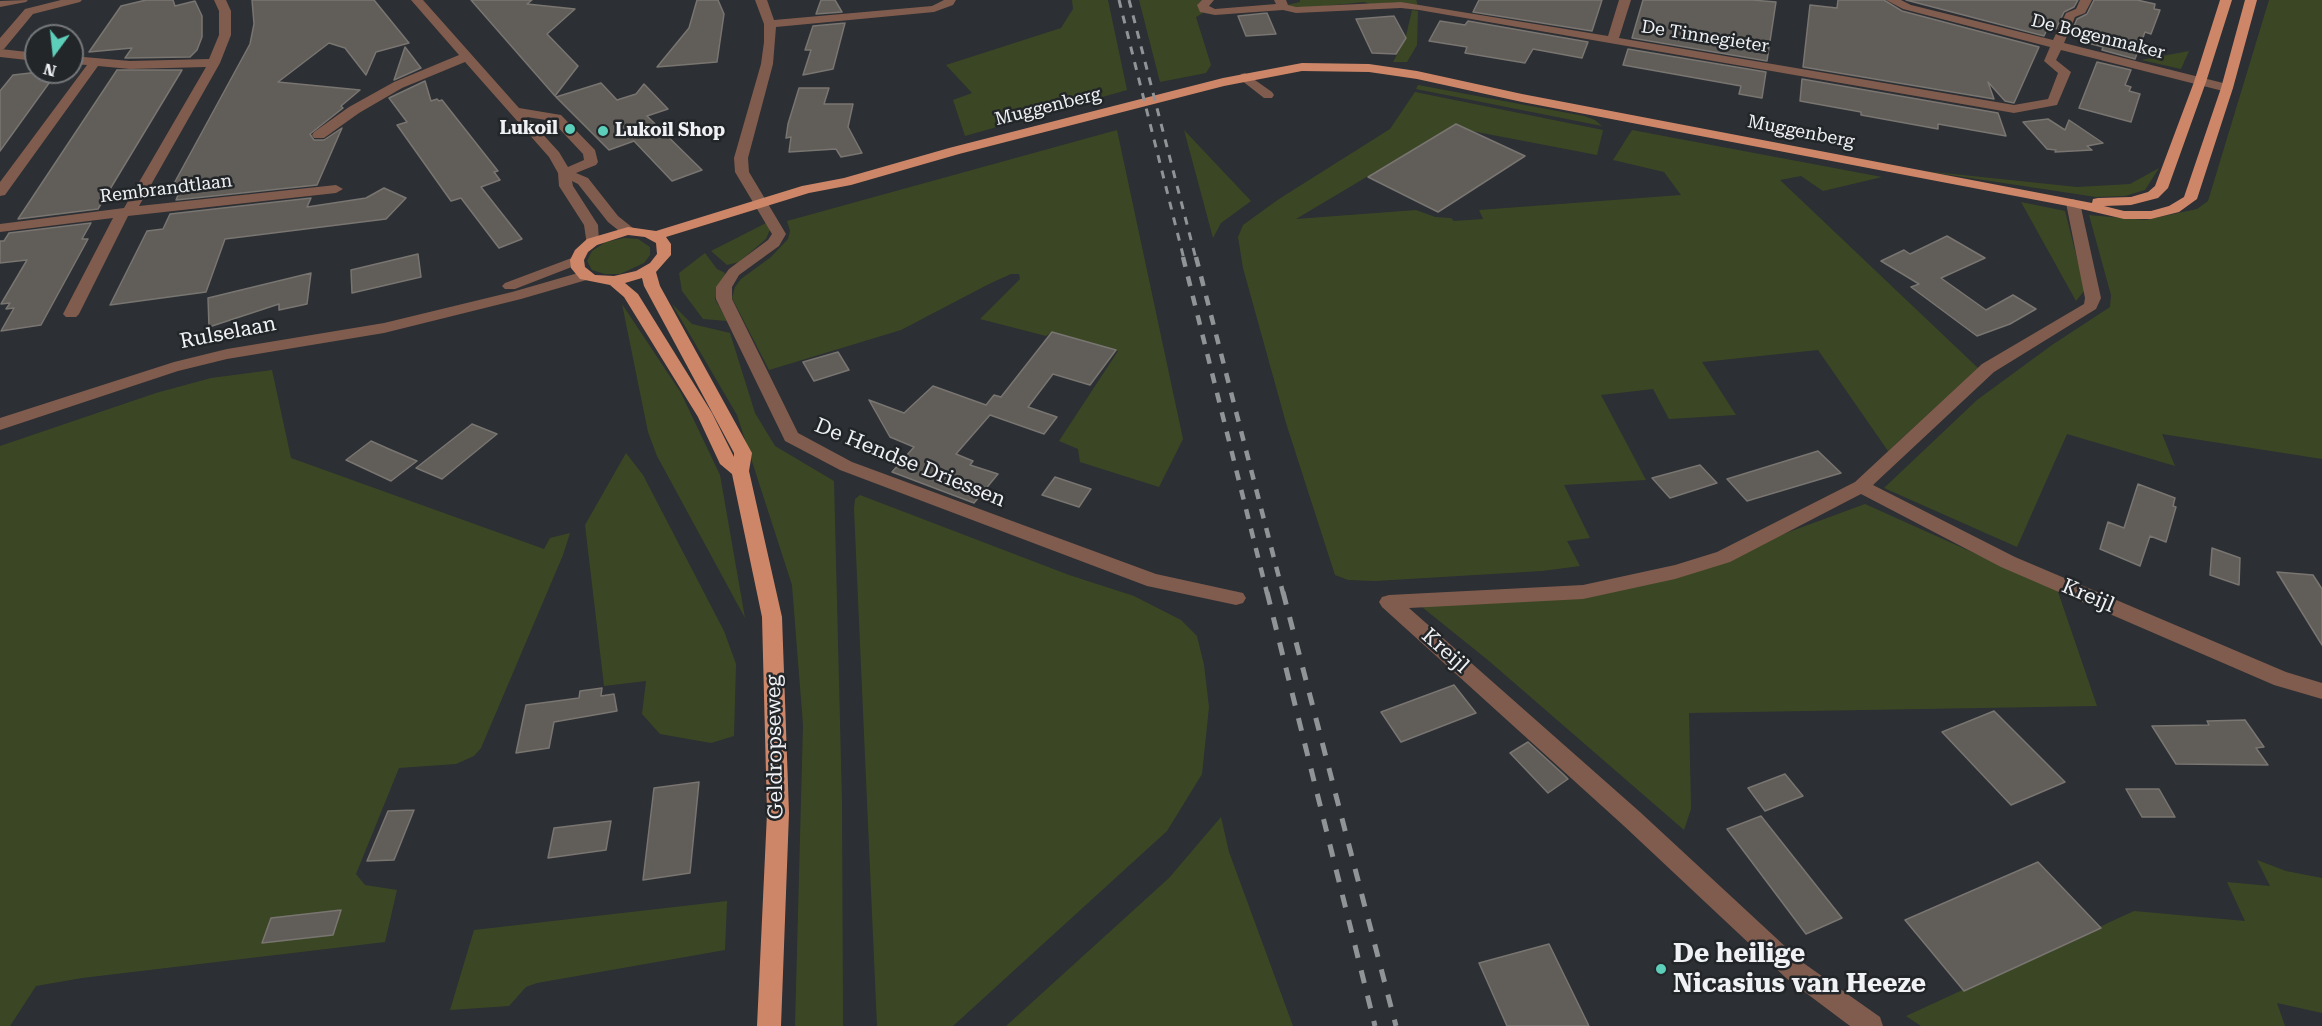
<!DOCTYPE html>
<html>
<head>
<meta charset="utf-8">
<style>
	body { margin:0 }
	#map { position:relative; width:2322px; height:1026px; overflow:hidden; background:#2c2f33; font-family:"Roboto Serif",serif }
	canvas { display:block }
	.north { position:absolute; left:24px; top:24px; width:60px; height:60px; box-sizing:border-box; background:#232629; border:2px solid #75777a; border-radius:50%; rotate:195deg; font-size:16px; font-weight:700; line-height:24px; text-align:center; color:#eff1f4 }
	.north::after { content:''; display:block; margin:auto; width:21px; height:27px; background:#5dceb9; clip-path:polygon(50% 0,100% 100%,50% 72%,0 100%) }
</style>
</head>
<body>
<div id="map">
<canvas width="2322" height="1026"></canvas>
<div class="north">N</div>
</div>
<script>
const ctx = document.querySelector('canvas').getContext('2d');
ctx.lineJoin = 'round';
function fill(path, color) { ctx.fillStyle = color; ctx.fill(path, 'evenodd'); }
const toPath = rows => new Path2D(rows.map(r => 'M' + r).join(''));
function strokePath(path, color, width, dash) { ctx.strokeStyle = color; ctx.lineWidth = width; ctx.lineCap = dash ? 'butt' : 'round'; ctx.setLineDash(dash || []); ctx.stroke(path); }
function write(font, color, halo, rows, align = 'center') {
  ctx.font = font + ' "Roboto Serif",serif'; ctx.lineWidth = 5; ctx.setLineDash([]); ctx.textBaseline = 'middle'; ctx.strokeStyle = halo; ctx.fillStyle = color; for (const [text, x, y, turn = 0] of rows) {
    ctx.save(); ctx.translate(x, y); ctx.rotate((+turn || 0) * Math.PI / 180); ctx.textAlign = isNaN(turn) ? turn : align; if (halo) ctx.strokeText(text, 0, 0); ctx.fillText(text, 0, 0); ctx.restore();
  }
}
fill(toPath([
	[1072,0,1108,0,1127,90,965,136,953,100,972,93,946,65,1061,28,1073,9],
	[1139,0,1202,0,1198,4,1203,13,1196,17,1211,65,1206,73,1160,82],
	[1300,0,1416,0,1417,2,1417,5,1401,2,1370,4,1364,2,1296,9,1287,5,1300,2],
	[2269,0,2322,0,2322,459,2162,434,2175,466,2067,434,2017,547,1884,488,1977,400,2052,345,2110,307,2111,295,2089,215,2145,220,2197,209,2208,201],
	[1412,10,1418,11,1417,45,1407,62,1393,62,1405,40],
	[2189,51,2181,69,2141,60],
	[1418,85,1584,116,1595,120,1602,126,1416,89],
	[1415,92,1603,130,1597,155,1456,128,1442,132,1296,219,1416,210,1435,217,1451,218,1454,221,1483,219,1479,210,1681,195,1664,172,1613,160,1632,130,1882,177,1823,191,1801,176,1780,180,1978,368,1888,451,1818,350,1702,362,1736,415,1669,419,1653,389,1601,395,1646,480,1564,485,1590,538,1567,541,1580,566,1542,571,1375,581,1348,580,1335,575,1286,423,1243,268,1238,237,1243,225,1279,199,1390,129],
	[1117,130,1183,439,1159,487,1080,462,1078,449,1059,441,1118,351,1051,333,1046,336,980,319,1020,279,1019,274,1011,274,989,284,901,330,769,370,732,298,735,287,741,279,771,257,788,239,790,231,787,221],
	[1184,130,1251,201,1221,223,1213,238],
	[2159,168,2145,190,2125,196,2096,197,1924,171,2077,187,2130,184],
	[2021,202,2065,211,2085,290,2076,301],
	[768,222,771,227,766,239,739,262,727,265,711,251],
	[624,238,638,239,650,247,650,255,644,263,620,274,605,274,592,270,587,261,592,251,606,242],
	[705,253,717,269,725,273,715,299,727,321,703,319,682,291,679,273],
	[622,304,681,393,720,475,745,618,657,456,648,432],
	[672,304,692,324,730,333,755,413,775,446,834,481,842,803,843,1026,795,1026,803,725,792,585,737,415],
	[272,370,291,458,544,549,550,538,570,533,563,555,481,748,474,756,456,764,399,768,356,874,365,885,397,890,385,942,82,978,36,986,10,1026,0,1026,0,446,156,393,211,378],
	[626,453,643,475,724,631,736,664,734,736,711,743,660,734,642,714,646,681,604,686,585,525],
	[860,495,1069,575,1134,596,1181,620,1197,636,1204,665,1209,707,1202,774,1167,831,953,1026,877,1026,854,509,855,499],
	[1865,504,1994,562,2056,586,2097,706,1689,713,1691,809,1684,830,1489,661,1417,603,1653,582],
	[1221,817,1229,852,1293,1026,1006,1026,1169,878],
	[2257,860,2286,871,2322,878,2322,1013,2277,1003,2285,1026,1921,1026,1906,1016,2134,911,2245,921,2227,882,2270,886],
	[727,901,725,950,537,983,526,987,509,1006,450,1010,474,930]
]), '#3b4724');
const building = toPath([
	[146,0,173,0,175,6,195,1,202,16,202,37,197,50,190,57,125,58,132,48,89,52,121,6,146,0],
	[252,0,374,0,409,43,376,52,366,75,345,48,329,43,278,82,360,90,341,106,343,108,310,134,314,140,324,140,342,128,317,185,176,200,181,188,171,189,250,44,254,24,252,0],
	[471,0,532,0,527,4,575,9,547,34,578,66,555,96,471,0],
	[697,0,718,0,724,14,717,62,657,67,689,28,697,0],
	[821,0,835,0,842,12,816,14,821,0],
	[1479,0,1602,0,1592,31,1473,12,1479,0],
	[1643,0,1752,0,1776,2,1767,61,1632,38,1643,0],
	[1838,0,1884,0,1902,11,2039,47,2014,103,2005,101,1988,82,1994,99,1803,67,1810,5,1837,8,1838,0],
	[1906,0,2078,0,2074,7,2064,12,2056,29,2048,27,2044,36,1906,0],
	[2094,0,2137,0,2155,4,2154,9,2160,10,2151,34,2145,32,2135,59,2102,50,2103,47,2088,43,2090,39,2071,33,2077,19,2087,14,2094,0],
	[1267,13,1276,34,1246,36,1238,16,1267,13],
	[1394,16,1406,38,1396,54,1372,53,1356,19,1394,16],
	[1440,21,1465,25,1468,21,1588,42,1582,58,1533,49,1525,63,1465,53,1467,47,1429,41,1440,21],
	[845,23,833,69,803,75,811,50,805,50,813,26,845,23],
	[405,47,421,68,394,80,405,47],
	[1628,49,1766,72,1762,98,1739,94,1741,86,1623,65,1628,49],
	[2097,62,2131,70,2125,85,2131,87,2129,91,2140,94,2131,122,2079,108,2097,62],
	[117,70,182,70,98,209,18,219,117,70],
	[39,72,57,72,0,151,0,91,13,75,39,72],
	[1802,79,1998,113,2006,136,1938,124,1938,129,1861,115,1861,112,1800,101,1802,79],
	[425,81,431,101,437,99,439,101,442,100,498,171,494,172,500,180,481,187,522,239,499,248,461,198,451,201,397,125,407,122,389,98,425,81],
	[601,83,617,100,636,94,644,84,668,109,647,116,702,170,672,181,634,141,609,150,556,97,601,83],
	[799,88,829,88,824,104,853,104,848,127,862,153,841,157,836,149,789,152,791,137,786,138,788,124,799,88],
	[2048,119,2065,130,2069,120,2103,143,2087,146,2092,150,2055,152,2056,150,2047,149,2023,122,2048,119],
	[1456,124,1525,156,1438,212,1368,177,1456,124],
	[384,188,406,198,386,219,225,239,206,292,110,305,147,231,163,229,170,214,311,198,307,207,366,198,384,188],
	[91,223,82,239,88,239,41,325,1,331,14,308,6,309,10,303,1,304,27,260,0,263,0,241,4,241,9,233,91,223],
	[1947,236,1985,258,1941,278,1986,310,2013,295,2036,309,2010,324,1977,336,1911,287,1919,284,1881,261,1904,250,1910,254,1947,236],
	[418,254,421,277,352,293,351,270,418,254],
	[311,273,307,304,279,310,279,304,209,327,208,298,311,273],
	[1052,332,1116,350,1090,385,1053,374,1028,407,1057,417,1044,434,990,415,956,454,973,461,970,465,998,474,974,503,892,472,914,447,890,437,869,400,904,413,933,386,986,405,994,395,1001,397,1052,332],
	[838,352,849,370,814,381,803,362,838,352],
	[472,424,497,434,442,479,416,468,472,424],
	[371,441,389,449,417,461,391,481,346,460,371,441],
	[1818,451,1841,473,1747,501,1727,479,1818,451],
	[1700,465,1717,483,1670,498,1652,478,1700,465],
	[1055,477,1091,489,1079,507,1042,495,1055,477],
	[2138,484,2175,498,2173,506,2176,507,2166,542,2150,536,2140,566,2100,549,2108,522,2124,528,2138,484],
	[2212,548,2240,558,2239,585,2210,575,2212,548],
	[2277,572,2313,575,2322,589,2322,645,2277,572],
	[1454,685,1476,713,1401,742,1381,712,1454,685],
	[602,688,601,696,614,694,617,711,554,722,549,748,516,753,526,705,579,698,580,691,602,688],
	[1994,711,2065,782,2011,805,1942,732,1994,711],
	[2245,720,2264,747,2256,748,2268,765,2176,764,2152,726,2209,725,2207,721,2245,720],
	[1528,742,1563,774,1568,779,1548,793,1510,753,1528,742],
	[1785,774,1803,796,1765,811,1748,788,1785,774],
	[699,782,690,873,643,880,654,788,699,782],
	[2126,789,2159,789,2175,817,2142,817,2126,789],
	[414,810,394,860,367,861,388,811,414,810],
	[1761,816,1842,918,1806,934,1727,829,1761,816],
	[611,821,606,850,548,858,554,828,611,821],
	[2038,862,2101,928,1964,991,1905,920,2038,862],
	[341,910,333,935,262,943,271,918,341,910],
	[1549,944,1589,1026,1507,1026,1479,963,1549,944]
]);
fill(building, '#615d59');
strokePath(building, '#797571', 1.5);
fill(toPath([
	[28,0,26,2,0,7,0,1,28,0],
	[61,0,82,0,80,2,33,14,4,49,1,49,36,53,36,61,0,57,0,38,25,9,61,0],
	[214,0,226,0,231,11,231,35,220,63,139,206,336,185,343,189,336,193,128,216,79,314,76,317,66,317,63,314,113,218,0,232,0,224,124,208,206,67,130,69,98,66,5,195,0,196,0,182,87,65,72,64,72,56,130,61,209,59,219,35,219,11,214,0],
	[411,0,423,0,519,108,561,115,595,150,598,162,596,165,576,173,588,178,618,216,633,228,635,231,633,234,623,234,608,222,578,184,572,181,573,186,598,225,599,242,597,245,587,245,584,225,559,186,558,173,549,157,465,62,402,88,359,113,324,138,314,138,312,135,314,132,349,107,394,82,459,55,411,0],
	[527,117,552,121,583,154,584,160,568,167,559,152,527,117],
	[755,0,767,0,774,20,932,6,944,0,956,0,953,5,934,12,776,27,773,64,748,158,749,172,786,234,779,246,739,275,732,287,732,299,798,433,852,462,1156,574,1243,593,1246,598,1243,603,1236,605,1147,586,840,470,785,441,716,299,716,287,729,269,768,240,772,234,735,172,734,158,761,64,764,42,764,24,755,0],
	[1202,0,1214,0,1209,6,1215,9,1276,4,1274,0,1286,0,1288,5,1296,7,1401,2,1608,36,1619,0,1631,0,1619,38,2014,105,2048,99,2058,73,2044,61,2050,47,1903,9,1886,0,1901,0,1911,5,2053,40,2066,13,2076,9,2080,0,2092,0,2085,13,2075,17,2064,43,2231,85,2233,88,2227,92,2061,50,2056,60,2071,72,2057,105,2014,113,1419,10,1401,8,1296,13,1283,10,1215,15,1200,12,1197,5,1202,0],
	[1245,73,1272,92,1274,95,1272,98,1264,98,1241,80,1239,77,1241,74,1245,73],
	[2073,199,2080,203,2101,298,2096,309,1994,372,1873,485,2015,557,2286,672,2322,683,2322,699,2274,685,2001,567,1861,494,1730,562,1675,579,1583,599,1409,608,1640,812,1802,962,1880,1017,1883,1026,1850,1026,1786,978,1624,826,1382,607,1379,602,1382,597,1389,595,1583,585,1675,565,1717,552,1855,482,1982,364,2084,304,2085,298,2066,203,2073,199],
	[577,256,582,257,584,260,582,263,515,289,505,289,502,286,505,283,577,256],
	[585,271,590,273,592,276,590,279,521,299,384,333,227,359,178,371,0,430,0,418,174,362,227,349,384,323,512,292,585,271]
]), '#805c4e');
fill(toPath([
	[2220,0,2232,0,2206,82,2168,188,2158,198,2131,205,2104,206,2124,211,2151,211,2169,206,2184,197,2221,88,2245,0,2257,0,2233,88,2197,199,2179,212,2151,219,2124,219,2073,207,1522,102,1417,79,1369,72,1302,71,1224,86,959,154,851,185,809,193,666,237,671,244,671,255,656,272,660,286,752,453,749,471,782,617,789,813,781,1026,757,1026,767,813,762,617,732,474,720,464,698,417,624,297,610,285,580,279,571,268,570,260,575,250,587,239,628,227,656,231,802,186,844,178,949,148,1223,78,1302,63,1369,64,1417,71,1522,94,2092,203,2093,199,2098,198,2131,197,2148,192,2155,186,2194,82,2220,0],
	[628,235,645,237,656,243,657,254,650,263,636,271,614,276,595,275,585,267,584,260,588,252,597,245,628,235],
	[642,278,644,286,734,453,734,457,712,413,638,294,625,283,642,278]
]), '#ce8669');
strokePath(toPath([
	[1119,0,1184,259],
	[1129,0,1196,259]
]), '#919497', 3, [8, 8]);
strokePath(toPath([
	[1183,257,1267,593],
	[1196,257,1283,593]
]), '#919497', 4.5, [10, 10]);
strokePath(toPath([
	[1267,592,1375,1026],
	[1283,592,1396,1026]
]), '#919497', 5, [13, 13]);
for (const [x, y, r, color] of [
	[570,129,6,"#5dceb9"],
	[603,131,6,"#5dceb9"],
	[1661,969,6,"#5dceb9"]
]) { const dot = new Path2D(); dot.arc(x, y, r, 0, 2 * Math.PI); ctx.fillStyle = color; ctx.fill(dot); strokePath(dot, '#232629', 2); }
write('18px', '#eff1f4', '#232629', [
	["De Tinnegieter",1705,37,9],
	["De Bogenmaker",2098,37,14],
	["Muggenberg",1048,107,-14],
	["Muggenberg",1801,132,11],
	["Rembrandtlaan",166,189,-7]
]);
write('bold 18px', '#eff1f4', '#232629', [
	["Lukoil",558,129],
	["Lukoil Shop",615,131,"left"]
], 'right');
write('21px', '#eff1f4', '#232629', [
	["Rulselaan",228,333,-11],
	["De Hendse Driessen",910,463,22],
	["Kreijl",2088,596,23],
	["Kreijl",1445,651,42],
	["Geldropseweg",775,747,-91]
]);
write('bold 26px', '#eff1f4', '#232629', [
	["De heilige",1673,954],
	["Nicasius van Heeze",1673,984]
], 'left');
</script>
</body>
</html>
